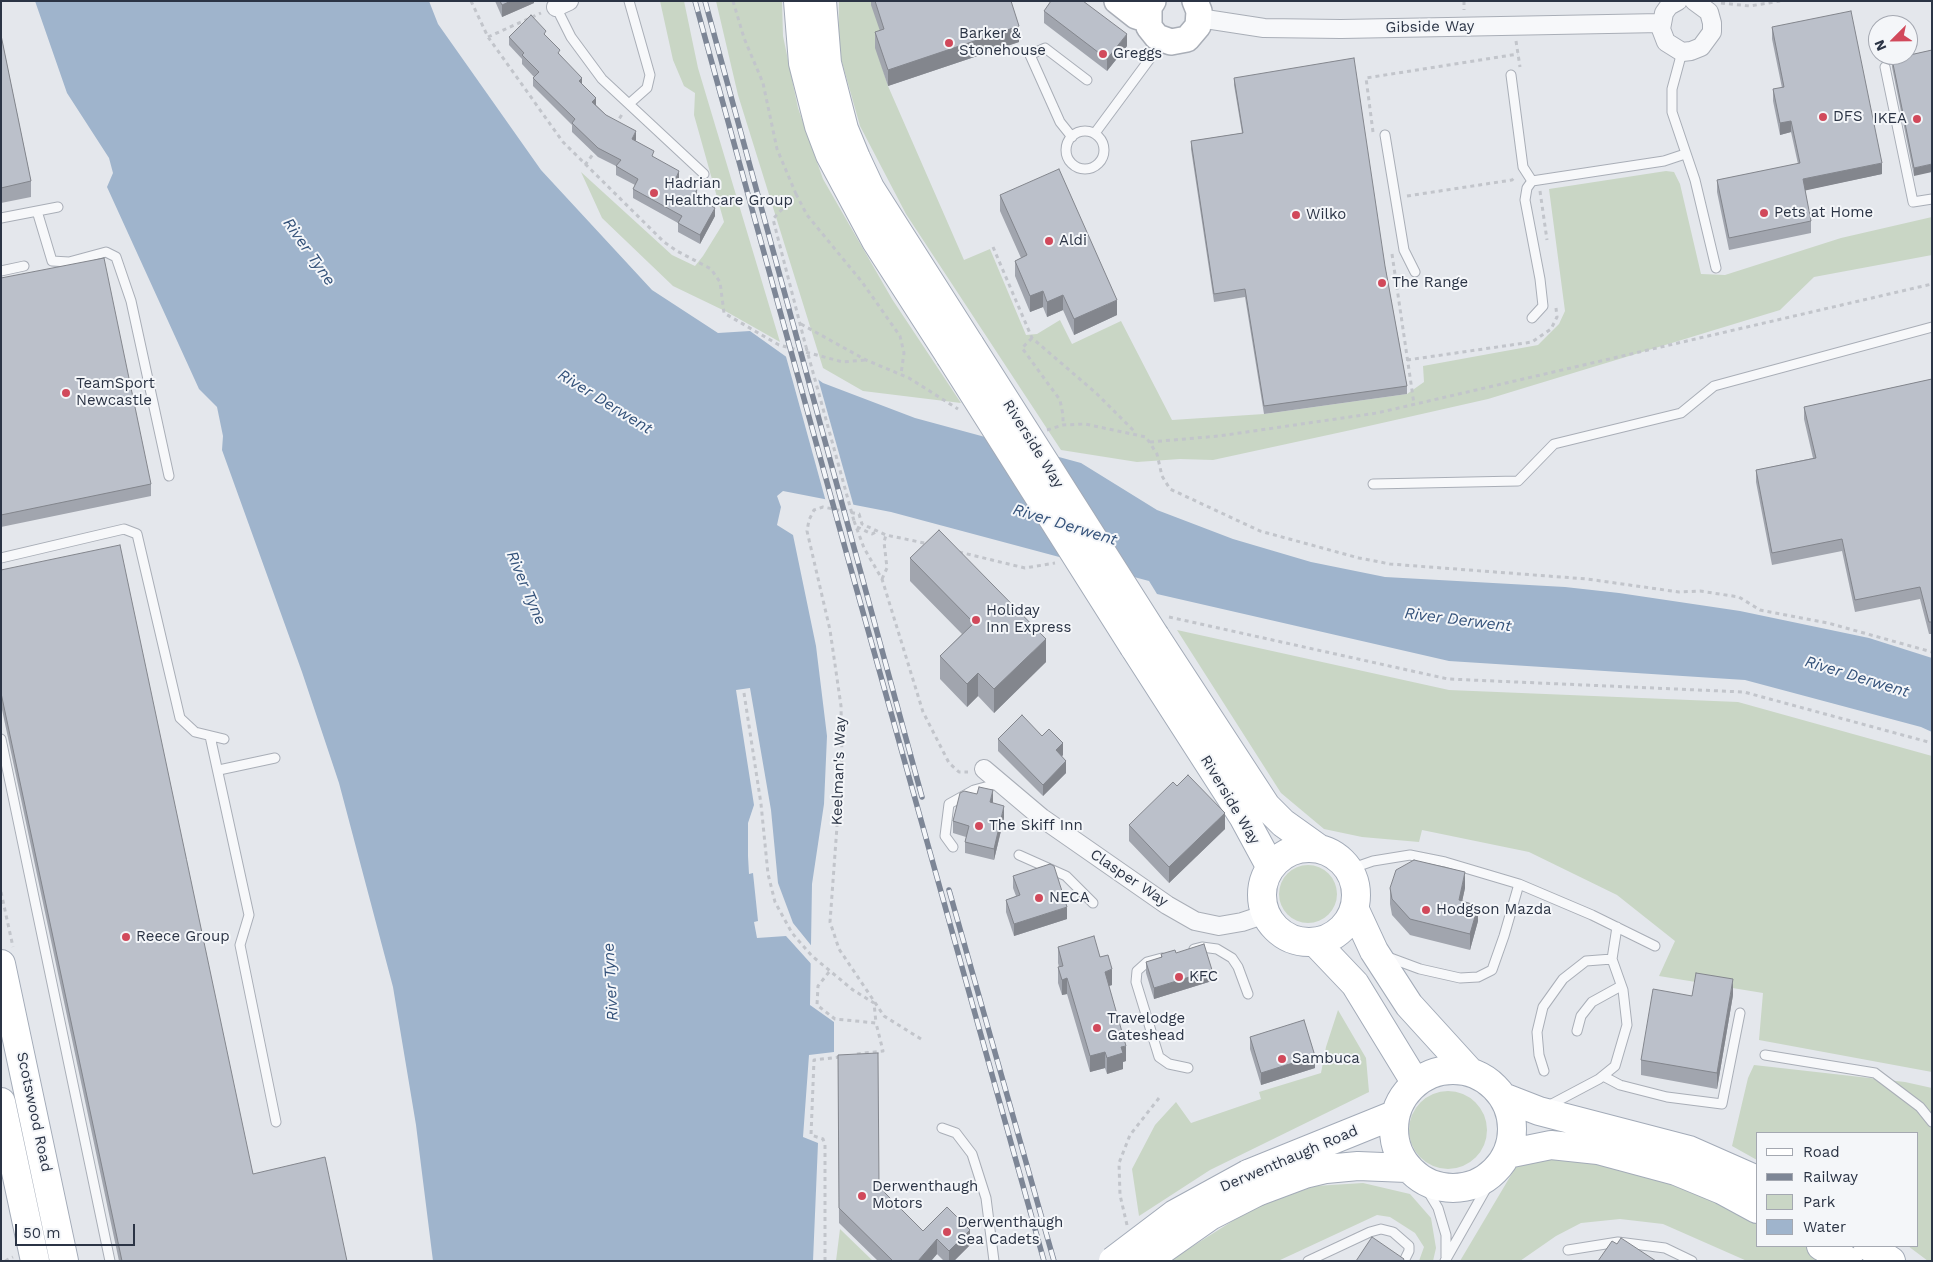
<!DOCTYPE html>
<html>
<head>
<meta charset="utf-8">
<style>
	body { margin:0 }
	#map { position:relative; width:1933px; height:1262px; overflow:hidden; background:#e4e7ec; font-family:"Work Sans",sans-serif }
	canvas { display:block }
	.frame { position:absolute; inset:0; border:2px solid #2b3445; pointer-events:none }
	.legend { position:absolute; left:1756px; top:1132px; width:162px; height:115px; box-sizing:border-box; background:#f4f6f9; border:1px solid #a4a8b1; margin:0; padding:6px 9px; list-style:none; font-size:15px; color:#2b3445 }
	.legend li { display:flex; align-items:center; gap:10px; height:25px }
	.legend b { width:25px; border:1px solid #a4a8b1 }
	.north { position:absolute; left:1868px; top:15px; width:50px; height:50px; box-sizing:border-box; background:#f4f6f9; border:1px solid #a4a8b1; border-radius:50%; rotate:247deg; font-size:14px; font-weight:700; line-height:20px; text-align:center; color:#2b3445 }
	.north::after { content:''; display:block; margin:auto; width:18px; height:22px; background:#d1495b; clip-path:polygon(50% 0,100% 100%,50% 72%,0 100%) }
	.scale { position:absolute; left:15px; top:1224px; width:120px; height:22px; box-sizing:border-box; border:2px solid #2b3445; border-top:0; padding-left:6px; font-size:15px; line-height:18px; white-space:nowrap; color:#2b3445; -webkit-text-stroke:4px #f4f6f9; paint-order:stroke }
</style>
</head>
<body>
<div id="map">
<canvas width="1933" height="1262"></canvas>
<div class="frame"></div>
<ul class="legend">
<li><b style="height:6px;background:#fff"></b>Road</li>
<li><b style="height:6px;background:#7d8696"></b>Railway</li>
<li><b style="height:14px;background:#c9d6c5"></b>Park</li>
<li><b style="height:14px;background:#9fb4cc"></b>Water</li>
</ul>
<div class="north">N</div>
<div class="scale">50 m</div>
</div>
<script>
const ctx = document.querySelector('canvas').getContext('2d');
ctx.lineJoin = 'round';
function fill(path, color) { ctx.fillStyle = color; ctx.fill(path, 'evenodd'); }
const toPath = rows => new Path2D(rows.map(r => 'M' + r).join(''));
function strokePath(path, color, width, dash) { ctx.strokeStyle = color; ctx.lineWidth = width; ctx.lineCap = dash ? 'butt' : 'round'; ctx.setLineDash(dash || []); ctx.stroke(path); }
function write(font, color, halo, rows, align = 'center') {
  ctx.font = font + ' "Work Sans",sans-serif'; ctx.lineWidth = 4; ctx.setLineDash([]); ctx.textBaseline = 'middle'; ctx.strokeStyle = halo; ctx.fillStyle = color; for (const [text, x, y, turn = 0] of rows) {
    ctx.save(); ctx.translate(x, y); ctx.rotate((+turn || 0) * Math.PI / 180); ctx.textAlign = isNaN(turn) ? turn : align; if (halo) ctx.strokeText(text, 0, 0); ctx.fillText(text, 0, 0); ctx.restore();
  }
}
fill(toPath([
	[660,1,684,1,698,68,780,342,727,312,673,286,602,218,581,172,672,255,695,266,703,256,724,222,694,115,695,93,684,86,673,60],
	[716,1,782,1,783,36,798,108,823,179,892,299,961,403,863,391,823,368,738,95],
	[839,1,880,1,884,45,876,48,888,86,964,260,990,249,1026,335,1037,334,1060,320,1072,344,1121,321,1172,420,1264,414,1407,394,1424,382,1423,366,1538,345,1559,324,1565,311,1549,189,1666,171,1674,172,1680,184,1701,274,1725,275,1841,238,1932,217,1932,255,1814,277,1780,310,1488,399,1351,430,1213,460,1180,459,1137,462,1061,450,906,214,860,126,838,48],
	[1177,630,1449,690,1738,702,1932,756,1932,1072,1759,1040,1763,993,1659,976,1675,941,1617,895,1529,852,1422,830,1419,842,1362,837,1324,829,1281,793],
	'1279 894a29 29 0 1 1 58 0a29 29 0 1 1-58 0Z',
	[1338,1010,1366,1058,1369,1092,1210,1170,1139,1216,1132,1169,1155,1125,1176,1102,1191,1123,1261,1099,1259,1092,1321,1073,1326,1047],
	[1754,1065,1905,1082,1932,1088,1932,1261,1928,1261,1908,1246,1917,1246,1917,1133,1757,1133,1757,1160,1732,1146,1748,1078],
	'1409 1130a39 39 0 1 1 78 0a39 39 0 1 1-78 0Z',
	[1541,1155,1580,1157,1680,1183,1757,1221,1757,1246,1805,1246,1829,1261,1747,1261,1663,1224,1620,1219,1581,1223,1556,1236,1520,1261,1460,1261,1517,1165],
	[1363,1183,1410,1194,1431,1218,1436,1248,1433,1261,1419,1261,1424,1247,1415,1233,1390,1217,1377,1215,1278,1261,1171,1260,1253,1208,1315,1186],
	[840,1229,873,1261,836,1261]
]), '#c9d6c5');
fill(toPath([
	[35,1,429,1,438,24,541,170,652,290,718,333,750,331,823,383,915,418,1081,463,1157,510,1233,539,1311,562,1385,577,1565,587,1619,593,1740,611,1869,638,1932,658,1932,732,1921,727,1745,680,1449,661,1157,594,1149,581,891,512,783,491,777,496,781,507,777,525,793,535,816,646,827,736,824,804,812,884,810,1005,834,1022,834,1052,809,1055,803,1137,818,1143,813,1261,433,1261,416,1125,393,987,339,783,302,672,222,450,223,436,217,407,199,389,107,187,113,173,109,158,67,93]
]), '#9fb4cc');
fill(toPath([
	[785,353,817,375,854,507,826,502],
	[750,688,771,810,778,883,793,923,814,949,814,967,786,936,757,938,754,922,758,921,753,873,749,874,748,856,748,823,754,805,736,690]
]), '#e4e7ec');
const lane = toPath([
	[629,1,650,75,647,88,630,103],
	[555,5,571,37,602,79,704,174],
	[1682,52,1672,89,1672,112,1695,180,1716,268],
	[1885,67,1913,202,1932,199],
	[1511,75,1523,167,1532,181],
	'1066 150a19 19 0 1 1 38 0a19 19 0 1 1-38 0Z',
	[1095,133,1163,41],
	[1385,135,1404,250,1415,272],
	[1072,137,1060,122,1030,55,1045,48,1087,80],
	[37,211,52,261,69,262,106,252,116,257,131,301,169,476],
	[1,218,58,207],
	[1,271,24,266],
	[1532,318,1543,306,1540,279,1525,200,1527,188,1532,181,1664,161,1685,154],
	[1373,484,1518,481,1554,444,1681,413,1714,386,1932,327],
	[1,558,124,529,137,534,180,718,195,732,224,739],
	[210,736,249,915,240,945,276,1122],
	[1,739,110,1261],
	[219,770,275,758],
	[953,847,945,836,949,804,974,790,1000,783],
	[1019,855,1066,876,1093,903],
	[1350,869,1373,861,1410,855,1445,862,1519,884,1592,915,1655,946],
	[1194,949,1202,947,1217,949,1232,958,1238,967,1248,994],
	[1385,956,1420,969,1460,978,1478,977,1492,970,1504,936,1519,884],
	[1162,958,1147,962,1137,971,1136,982,1159,1057,1169,1064,1188,1068],
	[1577,1031,1581,1016,1592,1002,1621,986],
	[1765,1055,1875,1073,1920,1107,1932,1122],
	[1544,1071,1539,1055,1537,1032,1543,1007,1563,979,1586,961,1612,959],
	[1603,1076,1620,1085,1667,1097,1722,1104,1740,1013],
	[1548,1106,1599,1079,1615,1066,1627,1025,1623,990,1612,959,1617,927],
	[942,1128,956,1133,972,1154,986,1198,994,1261],
	[1421,1180,1438,1208,1446,1235,1446,1257],
	[1568,1250,1618,1242,1665,1248,1692,1261],
	[1308,1261,1370,1232,1381,1229,1393,1232,1409,1246,1409,1251,1404,1261],
	[1445,1261,1496,1171]
]);
const street = toPath([
	[1678,1,1669,6,1664,13,1661,29,1666,42,1682,52,1691,51,1701,47,1712,32,1712,23,1709,12,1694,1],
	[556,7,569,1],
	[1199,18,1264,28,1341,29,1661,23],
	[984,769,1042,818,1167,905,1195,921,1219,926,1242,922,1266,914]
]);
const secondary = toPath([
	[1117,1,1136,16,1148,20],
	[1153,1,1149,7,1149,27,1157,37,1171,42,1187,39,1198,26,1199,11,1195,1]
]);
const primary = toPath([
	[798,1,803,63,819,126,830,155,876,241,950,356],
	[822,1,827,63,844,129,856,158,870,188,970,345],
	[1155,636,1266,806,1283,823,1318,848],
	[1134,647,1244,818,1270,866],
	'1262 895a47 47 0 1 1 94 0a47 47 0 1 1-94 0Z',
	[1355,910,1374,951,1409,1005,1470,1072],
	[1315,942,1355,984,1415,1082],
	[1,964,64,1261],
	'1394 1129a59 59 0 1 1 118 0a59 59 0 1 1-118 0Z',
	[1503,1097,1539,1111,1689,1150,1757,1180],
	[1,1102,35,1261],
	[1507,1154,1551,1145,1598,1150,1676,1171,1722,1190,1757,1209],
	[1248,1174,1394,1115],
	[1257,1192,1305,1174,1326,1169,1358,1166,1407,1168],
	[1821,1246,1848,1261],
	[1868,1246,1891,1261]
]);
strokePath(lane, '#a9aeb7', 11);
strokePath(street, '#a9aeb7', 20);
strokePath(secondary, '#a9aeb7', 28);
strokePath(primary, '#a3abb8', 30);
strokePath(toPath([
	[471,1,488,37,563,142,664,242,677,251,711,269,720,282,724,313,779,345,843,362,865,360],
	[733,1,744,38,763,83,777,149,796,194,773,219,806,347],
	[1464,1,1464,10],
	[1721,3,1750,6,1780,1],
	[488,37,541,13],
	[1516,41,1520,67],
	[615,125,623,113],
	[1373,132,1366,78,1518,54],
	[585,165,596,150],
	[1540,191,1547,240],
	[796,194,807,215,862,282,900,336,904,353,901,374],
	[1407,196,1512,180,1515,177],
	[993,247,1032,338,1096,393,1136,433],
	[1392,254,1414,404],
	[801,324,866,360,909,378,958,409],
	[1032,338,1022,348,1060,400,1063,415,1063,425],
	[1407,360,1532,342,1551,329,1557,317,1556,308],
	[1047,430,1063,425,1085,424,1146,437,1157,454,1162,476,1170,489,1260,531,1359,558,1390,564,1587,579,1679,592,1700,591,1739,597,1760,610,1828,623,1932,652],
	[1150,442,1219,436,1377,413,1932,284],
	[854,521,864,548,882,579,923,712,949,763,959,772,968,772],
	[857,527,872,534,878,531],
	[959,552,1025,568,1055,563],
	[882,579,887,568,884,542,886,535],
	[1169,617,1448,679,1744,692,1932,743],
	[744,693,761,804,768,874,775,902,792,933,812,956,853,990,874,1003,876,1023],
	[1,892,13,947],
	[829,972,818,986,817,1005,835,1019,876,1023,883,1051,856,1054],
	[921,1039,884,1016,839,949,830,922,842,758,841,706,830,630,807,531,809,520,814,510,823,507,859,514,862,524,886,535,929,544],
	[1127,1225,1120,1195,1119,1163,1130,1135,1159,1098],
	[5,1261,13,1257],
	[825,1261,825,1145,823,1139,811,1135,814,1060,840,1057]
]), '#c2c5cb', 3, [4, 4]);
strokePath(lane, '#f7f8fa', 9);
strokePath(street, '#f7f8fa', 18);
strokePath(secondary, '#fff', 25);
strokePath(primary, '#fff', 28);
const rail = toPath([
	[695,1,837,519,1044,1261],
	[705,1,922,797],
	[949,890,1054,1261]
]);
strokePath(rail, '#7d8696', 5.5);
strokePath(rail, '#f4f6f9', 4, [11]);
const primaryBridge = toPath([
	[970,345,1155,636],
	[950,356,1134,647],
	[1113,1261,1175,1214,1248,1174],
	[1146,1261,1210,1216,1257,1192]
]);
strokePath(primaryBridge, '#a3abb8', 30, []);
strokePath(toPath([
	[806,347,854,521]
]), '#c2c5cb', 3, [4, 4]);
strokePath(primaryBridge, '#fff', 28);
fill(toPath([
	[495,1,534,1,534,3,502,17],
	[871,1,1011,1,1019,42,888,86,875,48,875,32,880,31,871,5],
	[1044,11,1127,46,1107,71,1044,23],
	[1772,27,1882,174,1805,190,1811,221,1811,233,1729,250,1717,192,1717,180,1798,164,1791,132,1780,135,1773,101,1773,89,1782,88,1772,39],
	[1,35,31,181,31,197,1,203],
	[546,36,582,84,596,105,606,115,636,140,635,141,679,179,715,216,700,244,678,232,678,223,633,198,633,189,635,185,616,175,616,166,598,157,572,132,572,125,533,86,533,78,534,77,522,64,522,59,509,45,509,37],
	[1932,50,1914,176,1892,67,1892,59],
	[1234,78,1385,266,1407,386,1407,394,1264,414,1245,297,1214,302,1191,149,1191,141,1242,133,1234,85],
	[1000,195,1117,315,1074,335,1063,310,1047,317,1043,307,1030,312,1015,276,1015,261,1021,258,1000,211],
	[1,278,151,484,151,496,1,527],
	[1932,379,1932,634,1929,634,1920,599,1855,612,1842,551,1772,565,1756,482,1756,470,1813,458,1804,419,1804,407],
	[910,558,1046,662,994,713,978,696,967,707,940,679,940,656,962,634,910,581],
	[1,570,253,1174,347,1261,119,1261,1,705],
	[1042,736,1063,755,1062,756,1066,773,1043,796,998,751,998,739],
	[1177,786,1225,829,1169,883,1129,841,1129,825],
	[993,803,1004,818,994,860,965,853,965,842,966,837,953,833,953,821],
	[1013,876,1067,919,1014,936,1006,912,1006,900,1016,896,1013,888],
	[1390,888,1465,888,1462,901,1478,921,1470,950,1410,935,1392,915,1390,904],
	[1058,947,1100,957,1112,985,1109,986,1126,1061,1123,1062,1123,1069,1107,1074,1105,1068,1090,1072,1067,994,1062,995,1058,983,1058,967,1059,967,1058,963],
	[1176,953,1212,981,1154,999,1146,973,1146,962,1161,958,1161,954],
	[1733,995,1717,1089,1641,1075,1641,1060],
	[1250,1037,1315,1068,1261,1085,1250,1049],
	[838,1055,879,1187,923,1231,970,1245,954,1261,944,1261,937,1254,931,1261,878,1261,839,1223]
]), '#a1a5ae');
fill(toPath([
	[511,1,534,1,534,3,502,17,502,5],
	[1019,26,1019,42,888,86,888,70],
	[1127,34,1127,46,1107,71,1107,59],
	[582,78,582,86,579,81],
	[596,98,596,106,592,102],
	[1791,121,1791,132,1780,135,1780,123],
	[636,131,636,140,632,147,632,139],
	[1882,163,1882,174,1803,191,1803,179],
	[1932,164,1932,172,1914,176,1914,168],
	[679,171,679,180,676,178],
	[697,190,697,198,693,196],
	[715,208,715,216,700,244,700,235],
	[1043,291,1043,307,1030,312,1030,296],
	[1063,295,1063,310,1047,317,1047,302],
	[1117,300,1117,315,1074,335,1074,319],
	[1046,639,1046,662,994,713,994,689],
	[978,673,978,696,967,707,967,684],
	[1063,743,1063,755,1056,762,1056,750],
	[1066,761,1066,773,1043,796,1043,785],
	[993,790,993,802,990,814,990,802],
	[1004,806,1004,818,994,860,994,849],
	[1225,813,1225,829,1169,883,1169,867],
	[1465,872,1465,888,1459,916,1459,900],
	[1478,906,1478,921,1470,950,1470,934],
	[1067,907,1067,919,1014,936,1014,924],
	[1112,969,1112,985,1105,987,1105,972],
	[1212,970,1212,981,1154,999,1154,988],
	[1067,978,1067,994,1062,995,1062,980],
	[1733,979,1733,995,1717,1089,1717,1073],
	[1126,1046,1126,1061,1123,1062,1123,1069,1107,1074,1107,1058,1121,1047],
	[1105,1052,1105,1068,1090,1072,1090,1056],
	[1315,1056,1315,1068,1261,1085,1261,1073],
	[970,1230,970,1245,954,1261,949,1261,949,1251],
	[937,1239,937,1254,931,1261,918,1261]
]), '#83868d');
const building = toPath([
	[500,1,511,1,502,5,500,1],
	[875,1,1011,1,1019,26,888,70,875,32,884,29,875,1],
	[1051,1,1083,1,1127,34,1107,59,1044,11,1051,1],
	[1851,11,1882,163,1803,179,1811,221,1729,238,1717,180,1800,163,1791,121,1780,123,1773,89,1784,87,1772,27,1851,11],
	[531,15,546,31,544,34,560,50,558,53,582,78,579,81,596,98,592,102,606,115,636,131,632,139,654,151,652,156,679,171,676,178,697,190,693,196,715,208,700,235,678,223,682,216,633,189,638,179,616,166,621,160,598,148,572,123,575,119,533,78,539,72,522,55,524,53,509,37,531,15],
	[1,35,31,181,1,188,1,35],
	[1932,50,1932,164,1914,168,1892,59,1932,50],
	[1354,58,1385,266,1407,386,1264,406,1245,289,1214,294,1191,141,1243,133,1234,78,1354,58],
	[1059,169,1117,300,1074,319,1063,295,1047,302,1043,291,1030,296,1015,261,1027,255,1000,195,1059,169],
	[104,258,151,484,1,515,1,278,104,258],
	[1932,379,1932,622,1929,622,1920,587,1855,600,1842,539,1772,553,1756,470,1816,458,1804,407,1932,379],
	[939,530,1046,639,994,689,978,673,967,684,940,656,974,623,910,558,939,530],
	[120,545,253,1174,325,1157,347,1261,122,1261,1,693,1,570,120,545],
	[1022,715,1042,736,1049,729,1063,743,1056,750,1066,761,1043,785,998,739,1022,715],
	[1188,775,1225,813,1169,867,1129,825,1173,782,1177,786,1188,775],
	[979,787,993,790,990,802,1004,806,994,849,965,842,969,826,953,821,960,793,964,791,977,794,979,787],
	[1414,860,1465,872,1459,900,1478,906,1470,934,1410,919,1392,899,1390,888,1396,870,1414,860],
	[1050,864,1054,866,1067,907,1014,924,1006,900,1020,895,1013,876,1050,864],
	[1094,936,1100,957,1108,955,1112,969,1105,972,1126,1046,1121,1047,1123,1053,1107,1058,1105,1052,1090,1056,1067,978,1062,980,1058,967,1063,966,1058,947,1094,936],
	[1204,944,1212,970,1154,988,1146,962,1162,957,1161,954,1175,950,1176,953,1204,944],
	[1696,973,1733,979,1717,1073,1641,1060,1653,989,1692,996,1696,973],
	[1304,1020,1315,1056,1261,1073,1250,1037,1304,1020],
	[878,1053,879,1187,923,1231,947,1207,970,1230,949,1251,937,1239,918,1261,893,1261,839,1208,838,1055,878,1053],
	[1372,1237,1404,1259,1403,1261,1356,1261,1372,1237],
	[1621,1238,1656,1261,1598,1261,1612,1241,1617,1244,1621,1238]
]);
fill(building, '#bbc0ca');
strokePath(building, '#83868d', 1);
for (const [x, y, r, color] of [
	[949,43,5,"#d1495b"],
	[1103,54,5,"#d1495b"],
	[1823,117,5,"#d1495b"],
	[1917,119,5,"#d1495b"],
	[654,193,5,"#d1495b"],
	[1764,213,5,"#d1495b"],
	[1296,215,5,"#d1495b"],
	[1049,241,5,"#d1495b"],
	[1382,283,5,"#d1495b"],
	[66,393,5,"#d1495b"],
	[976,620,5,"#d1495b"],
	[979,826,5,"#d1495b"],
	[1039,898,5,"#d1495b"],
	[1426,910,5,"#d1495b"],
	[126,937,5,"#d1495b"],
	[1179,977,5,"#d1495b"],
	[1097,1028,5,"#d1495b"],
	[1282,1059,5,"#d1495b"],
	[862,1196,5,"#d1495b"],
	[947,1232,5,"#d1495b"]
]) { const dot = new Path2D(); dot.arc(x, y, r, 0, 2 * Math.PI); ctx.fillStyle = color; ctx.fill(dot); strokePath(dot, '#f4f6f9', 2); }
write('15px', '#2b3445', '#f4f6f9', [
	["Gibside Way",1430,27,-1],
	["Riverside Way",1033,444,58],
	["Keelman's Way",839,771,-88],
	["Riverside Way",1230,800,59],
	["Clasper Way",1129,878,34],
	["Scotswood Road",34,1112,78],
	["Derwenthaugh Road",1289,1159,-23]
]);
write('15px', '#2b3445', '#f4f6f9', [
	["Barker &",959,34],
	["Stonehouse",959,51],
	["Greggs",1113,54],
	["DFS",1833,117],
	["IKEA",1907,119,"right"],
	["Hadrian",664,184],
	["Healthcare Group",664,201],
	["Pets at Home",1774,213],
	["Wilko",1306,215],
	["Aldi",1059,241],
	["The Range",1392,283],
	["TeamSport",76,384],
	["Newcastle",76,401],
	["Holiday",986,611],
	["Inn Express",986,628],
	["The Skiff Inn",989,826],
	["NECA",1049,898],
	["Hodgson Mazda",1436,910],
	["Reece Group",136,937],
	["KFC",1189,977],
	["Travelodge",1107,1019],
	["Gateshead",1107,1036],
	["Sambuca",1292,1059],
	["Derwenthaugh",872,1187],
	["Motors",872,1204],
	["Derwenthaugh",957,1223],
	["Sea Cadets",957,1240]
], 'left');
write('italic 16px', '#34527a', '#f4f6f9', [
	["River Tyne",309,252,55],
	["River Derwent",605,402,32],
	["River Derwent",1065,525,17],
	["River Tyne",526,588,67],
	["River Derwent",1458,620,7],
	["River Derwent",1857,677,17],
	["River Tyne",611,982,-93]
]);
</script>
</body>
</html>
